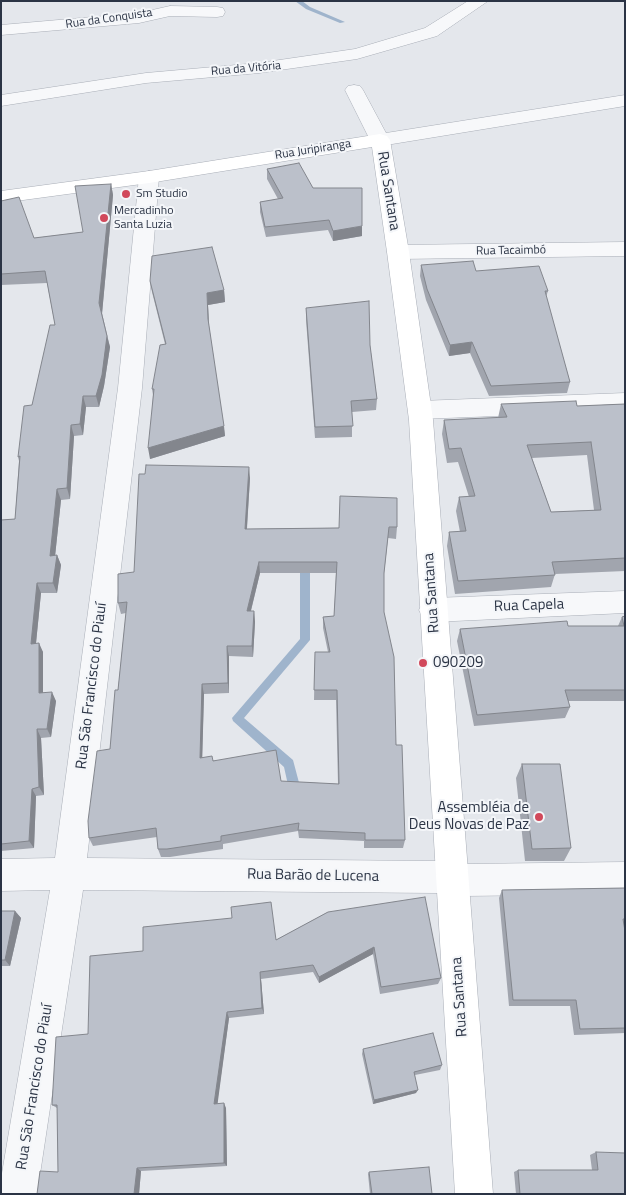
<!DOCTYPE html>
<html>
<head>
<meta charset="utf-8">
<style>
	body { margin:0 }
	#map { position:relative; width:626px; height:1195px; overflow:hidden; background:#e4e7ec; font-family:"Titillium Web",sans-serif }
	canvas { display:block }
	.frame { position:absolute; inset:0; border:2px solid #2b3445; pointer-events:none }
</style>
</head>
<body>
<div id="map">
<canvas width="626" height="1195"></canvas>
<div class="frame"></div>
</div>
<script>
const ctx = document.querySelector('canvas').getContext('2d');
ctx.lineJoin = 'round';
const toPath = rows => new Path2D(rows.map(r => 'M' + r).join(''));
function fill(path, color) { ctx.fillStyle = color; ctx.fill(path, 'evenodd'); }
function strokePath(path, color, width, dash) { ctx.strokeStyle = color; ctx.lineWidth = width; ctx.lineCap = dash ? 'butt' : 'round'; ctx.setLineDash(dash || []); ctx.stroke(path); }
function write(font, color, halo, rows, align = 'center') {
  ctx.font = font + ' "Titillium Web",sans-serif'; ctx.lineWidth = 4; ctx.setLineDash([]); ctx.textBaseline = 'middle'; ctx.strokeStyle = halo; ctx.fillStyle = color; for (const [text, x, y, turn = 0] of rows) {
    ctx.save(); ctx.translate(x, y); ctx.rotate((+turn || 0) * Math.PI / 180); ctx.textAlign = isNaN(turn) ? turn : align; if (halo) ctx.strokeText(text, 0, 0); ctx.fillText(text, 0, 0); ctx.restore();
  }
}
fill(toPath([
	[295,1,302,1,310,7,345,22,340,23,306,9,295,1],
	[305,556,308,557,310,560,310,640,244,718,293,760,302,794,300,798,296,799,292,798,290,794,284,767,233,721,232,718,300,639,300,560,302,557,305,556]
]), '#9fb4cc');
const street = toPath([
	[468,1,488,1,437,36,357,59,259,73,146,83,1,106,1,95,146,73,259,63,355,49,425,28,468,1],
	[170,6,217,7,223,8,225,12,223,16,217,17,170,16,139,23,1,35,1,25,139,13,170,6],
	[354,85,360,86,363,90,386,133,625,95,625,106,380,146,373,144,370,140,345,90,348,86,354,85],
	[149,171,156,173,159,177,142,388,87,858,437,861,464,864,625,862,625,894,464,896,437,893,83,890,37,1194,1,1194,1,1179,50,890,1,891,1,859,55,858,118,388,139,177,142,173,149,171],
	[625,242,625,256,398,259,391,257,387,252,391,247,398,245,625,242],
	[625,393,625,411,420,419,411,416,408,410,411,404,420,401,625,393],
	[625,591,625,613,433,622,423,618,419,610,423,602,433,598,625,591]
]);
const secondary = toPath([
	[380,134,387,136,390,140,409,252,433,420,493,1194,455,1194,409,420,387,252,372,147,149,183,1,203,1,191,149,171,380,134]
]);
strokePath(street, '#a9aeb7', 1);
strokePath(secondary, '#a9aeb7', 1);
fill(street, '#f7f8fa');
fill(secondary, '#fff');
fill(toPath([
	[267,169,313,188,362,236,333,241,328,230,266,237,260,212,260,202,278,199,267,179],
	[111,184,113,195,102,313,110,347,104,386,99,407,86,407,83,435,74,436,70,499,61,500,55,556,57,555,61,565,57,593,41,593,36,643,43,652,43,693,56,701,51,737,41,738,44,795,36,796,34,848,1,851,1,520,15,519,19,461,18,457,32,405,55,325,47,283,1,285,1,201,34,238,83,232],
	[421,265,476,271,548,291,546,297,570,382,567,393,489,396,470,353,449,356,426,300,420,276],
	[150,281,224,290,225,302,208,305,209,326,225,436,150,459,153,395,152,389,165,344,152,292],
	[306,308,370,345,377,399,376,410,352,412,352,437,315,438,306,320],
	[501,404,577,406,625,404,625,571,555,574,551,587,455,594,447,546,449,532,460,532,456,511,459,497,469,497,458,462,447,463,442,434,444,420,498,418],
	[587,455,594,510,551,512,532,458],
	[250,478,247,529,397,527,396,539,388,538,384,574,384,612,405,840,403,848,364,848,364,841,299,838,298,831,223,844,223,849,170,857,161,857,158,849,157,837,93,846,89,838,110,749,118,690,126,613,121,614,118,603,134,572],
	[260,573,336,573,334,616,323,617,323,628,328,652,315,652,314,700,336,700,338,784,281,781,202,757,204,694,229,693,229,656,253,657,255,622,254,611,251,611],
	[625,616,625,701,568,701,570,707,565,718,474,726,457,641,460,629,568,626,618,626,622,617],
	[522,764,571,848,564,861,525,861,516,778],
	[625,888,625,927,624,927,625,931,625,1033,574,1035,570,1006,509,1006,499,898,502,890],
	[1,911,15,911,21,918,10,966,2,966,1,972],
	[328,912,441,978,438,984,380,994,373,954,319,983,313,972,261,979,264,1014,229,1018,217,1104,226,1108,227,1166,141,1171,139,1194,37,1194,58,1172,57,1108,52,1105,88,1034,276,940],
	[363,1049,442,1065,440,1070,415,1075,416,1093,373,1104,362,1054],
	[596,1152,625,1194,516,1194,514,1172,518,1170,592,1170,590,1155],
	[369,1172,432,1194,370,1194,368,1174]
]), '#a1a5ae');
fill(toPath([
	[111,184,113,195,102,314,99,303],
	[362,226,362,236,333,241,333,231],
	[224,290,225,302,208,305,209,330,208,319,207,293],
	[107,336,110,347,104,386,99,407,96,396],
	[472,342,470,353,449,356,450,345],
	[83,396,86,407,83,435,80,424],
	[71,425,74,436,70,499,67,488],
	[224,426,225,436,150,459,148,448],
	[249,467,250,478,246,541,245,529],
	[57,489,61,500,54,566,50,556],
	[57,555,61,565,57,593,53,583],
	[259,562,260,573,248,622,247,611],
	[37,583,41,593,35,653,31,644],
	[254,611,255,622,253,657,252,646],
	[39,643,43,652,43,702,39,693],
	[227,646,229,656,229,693,228,683],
	[202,684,204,694,202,767,200,758],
	[52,692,56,701,51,737,47,729],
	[37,729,41,738,44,795,39,787],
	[32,789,36,796,34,848,29,841],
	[15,911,21,918,10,966,5,960],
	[374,947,373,954,319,983,319,977],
	[260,972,261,979,264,1014,262,1008],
	[227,1012,229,1018,217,1108,214,1104],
	[418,1090,416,1093,373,1104,374,1100],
	[224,1103,226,1108,227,1166,224,1163],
	[137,1168,141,1171,139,1194,134,1194]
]), '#83868d');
const building = toPath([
	[299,163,313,188,362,188,362,226,333,231,329,220,265,227,260,202,283,198,267,169,299,163],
	[111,184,99,303,107,336,102,375,96,396,83,396,80,424,71,425,67,488,57,489,50,556,57,555,53,583,37,583,31,644,39,643,39,693,52,692,47,729,37,729,39,787,32,789,29,841,1,844,1,520,15,519,20,456,18,457,24,406,32,405,50,325,55,325,45,271,1,274,1,201,19,197,34,238,83,232,75,186,111,184],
	[212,247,224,290,207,293,208,319,224,426,148,448,154,389,152,389,160,345,166,344,150,281,152,256,212,247],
	[473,261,476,271,539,266,548,291,545,291,570,382,491,386,472,342,450,345,427,289,421,265,473,261],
	[369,301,370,345,377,399,351,401,353,426,315,427,306,308,369,301],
	[576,401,577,406,625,404,625,558,552,562,555,575,458,581,449,532,466,531,459,497,475,496,461,448,449,449,444,420,507,417,501,404,576,401],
	[591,442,601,510,551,512,527,445,591,442],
	[146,465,249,467,245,529,339,528,340,496,397,498,397,527,389,527,384,573,384,612,394,657,396,745,402,745,405,840,365,840,365,833,298,830,299,823,221,836,221,841,167,849,158,849,156,828,89,838,88,821,97,751,110,749,115,690,118,690,127,602,118,603,118,574,134,572,139,474,145,474,146,465],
	[259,562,337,562,334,616,323,617,330,652,315,652,314,690,337,690,339,784,281,781,276,750,213,761,212,756,200,758,202,684,228,683,227,646,252,646,254,611,247,611,259,562],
	[625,616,625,690,565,690,570,707,477,715,460,629,567,621,568,626,624,626,622,617,625,616],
	[522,764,560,764,571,848,532,849,522,764],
	[625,888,625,919,623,919,625,931,625,1028,580,1029,576,1000,513,1000,502,890,625,888],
	[425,897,441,978,381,987,374,947,319,977,313,965,260,972,262,1008,227,1012,214,1104,224,1103,224,1163,137,1168,134,1194,37,1194,40,1171,58,1172,57,1105,52,1105,56,1037,88,1034,90,956,143,951,143,927,232,918,231,907,271,902,276,940,328,912,425,897],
	[1,911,15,911,5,960,1,960,1,911],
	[433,1033,442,1065,414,1072,418,1090,374,1100,363,1049,433,1033],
	[596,1152,625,1153,625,1194,520,1194,518,1170,598,1170,596,1152],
	[429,1167,432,1194,372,1194,369,1172,429,1167]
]);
fill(building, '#bbc0ca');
strokePath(building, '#83868d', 1);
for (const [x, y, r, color] of [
	[126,194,5,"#d1495b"],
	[104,218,5,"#d1495b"],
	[423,663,5,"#d1495b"],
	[539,817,5,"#d1495b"]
]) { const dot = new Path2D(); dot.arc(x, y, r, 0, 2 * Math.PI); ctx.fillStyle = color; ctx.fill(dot); strokePath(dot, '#f4f6f9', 2); }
write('12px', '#2b3445', '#f4f6f9', [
	["Rua da Conquista",109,19,-8],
	["Rua da Vitória",246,69,-5],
	["Rua Juripiranga",313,150,-9],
	["Rua Tacaimbó",511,251,-1]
]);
write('12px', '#2b3445', '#f4f6f9', [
	["Sm Studio",136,194],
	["Mercadinho",114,211],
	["Santa Luzia",114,225]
], 'left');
write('15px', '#2b3445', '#f4f6f9', [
	["Rua Santana",388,191,81],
	["Rua Santana",432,593,-94],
	["Rua Capela",529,606,-2],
	["Rua São Francisco do Piauí",92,686,-83],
	["Rua Barão de Lucena",313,876,1],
	["Rua Santana",460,997,-94],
	["Rua São Francisco do Piauí",35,1087,-81]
]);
write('15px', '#2b3445', '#f4f6f9', [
	["090209",433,663],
	["Assembléia de",529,808,"right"],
	["Deus Novas de Paz",529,825,"right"]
], 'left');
</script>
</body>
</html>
